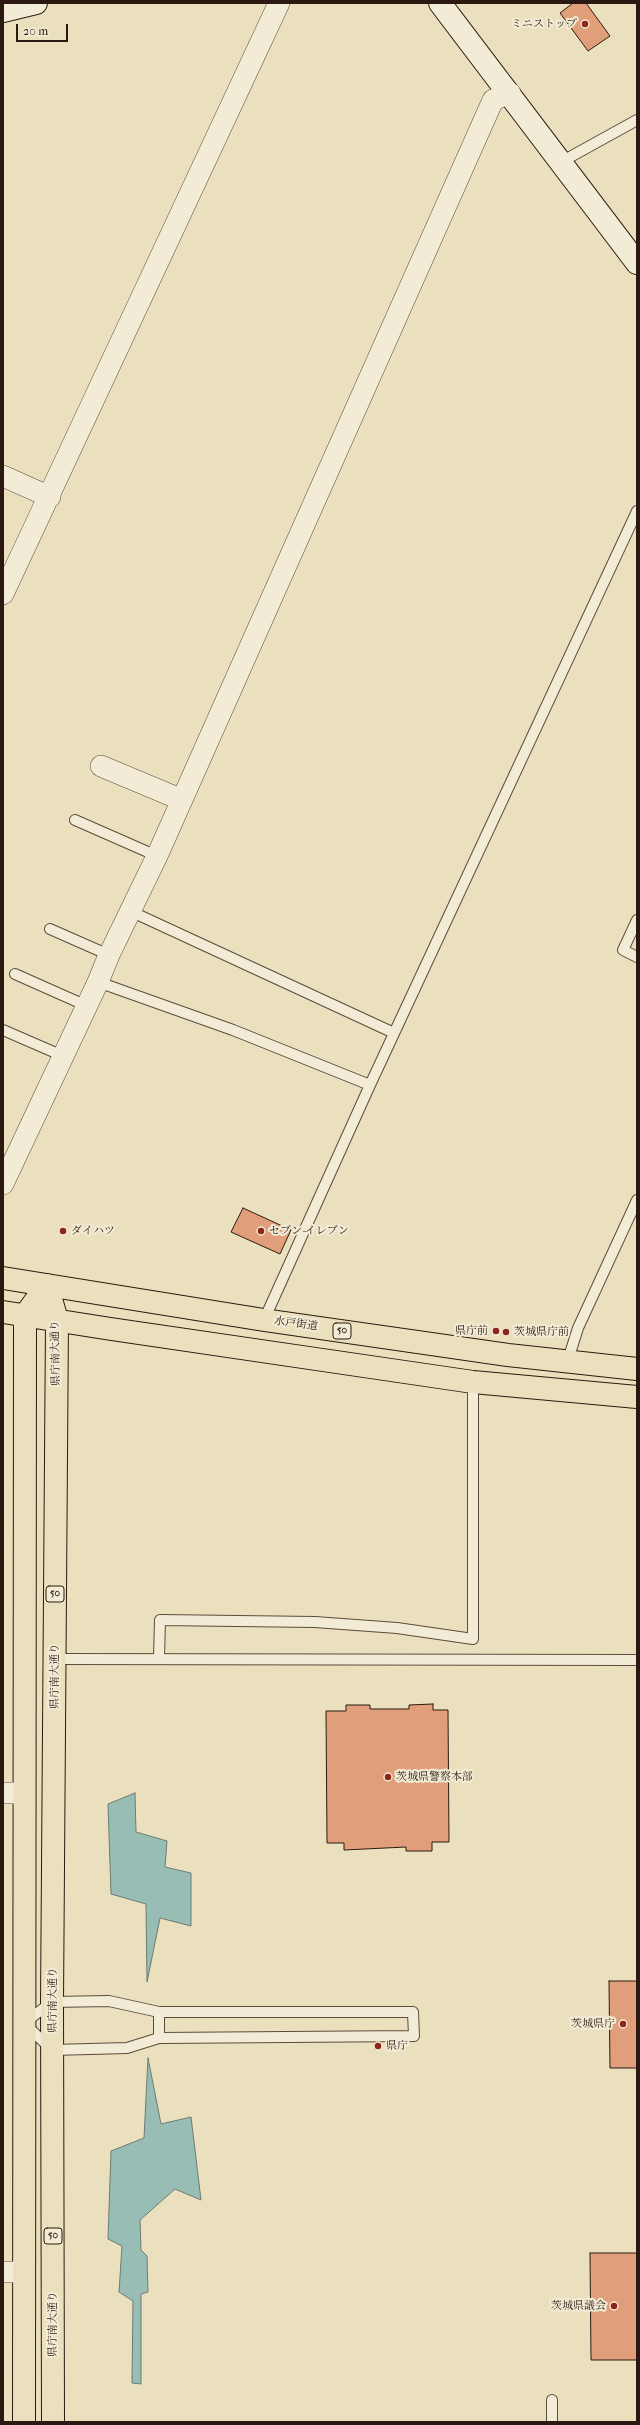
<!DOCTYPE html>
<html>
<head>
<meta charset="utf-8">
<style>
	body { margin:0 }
	#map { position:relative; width:640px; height:2425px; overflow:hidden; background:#ebe0be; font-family:"IM FELL French Canon",serif }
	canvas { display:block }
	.frame { position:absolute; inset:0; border:4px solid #2b1911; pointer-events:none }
	.scale { position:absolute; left:16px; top:24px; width:52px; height:18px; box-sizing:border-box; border:2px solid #2b1911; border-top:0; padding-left:5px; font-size:12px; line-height:14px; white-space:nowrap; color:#2b1911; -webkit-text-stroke:3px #f2ebd5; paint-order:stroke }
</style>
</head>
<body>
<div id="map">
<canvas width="640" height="2425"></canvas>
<div class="frame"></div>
<div class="scale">20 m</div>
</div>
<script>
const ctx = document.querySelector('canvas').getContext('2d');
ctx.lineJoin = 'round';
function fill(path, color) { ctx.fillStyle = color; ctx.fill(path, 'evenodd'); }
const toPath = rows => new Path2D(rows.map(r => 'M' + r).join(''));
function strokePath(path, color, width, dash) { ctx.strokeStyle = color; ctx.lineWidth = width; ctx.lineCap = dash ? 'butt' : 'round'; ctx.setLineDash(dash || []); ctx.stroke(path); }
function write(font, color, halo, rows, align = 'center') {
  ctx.font = font + ' "IM FELL French Canon","Noto Serif JP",serif'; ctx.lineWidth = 4; ctx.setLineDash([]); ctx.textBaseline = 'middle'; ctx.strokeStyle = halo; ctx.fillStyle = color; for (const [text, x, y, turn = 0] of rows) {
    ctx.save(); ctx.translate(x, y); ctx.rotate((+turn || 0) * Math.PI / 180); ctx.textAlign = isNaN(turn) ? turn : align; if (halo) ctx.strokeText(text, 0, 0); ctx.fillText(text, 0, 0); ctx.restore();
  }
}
const water = toPath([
	[135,1793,136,1832,167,1841,165,1867,191,1873,191,1926,160,1918,147,1982,146,1904,111,1894,108,1804,135,1793],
	[148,2058,161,2124,191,2117,201,2200,175,2189,140,2220,141,2250,147,2256,148,2292,141,2294,141,2384,132,2383,133,2301,119,2292,122,2246,108,2239,111,2151,144,2138,148,2058]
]);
fill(water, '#98bdb4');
strokePath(water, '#6c7b73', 1);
const building = toPath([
	[573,3,586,3,610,36,588,51,560,13,573,3],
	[243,1208,291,1230,280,1254,231,1232,243,1208],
	[433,1704,433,1710,448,1710,449,1842,432,1842,432,1851,406,1851,406,1847,344,1850,344,1843,327,1843,326,1711,346,1711,346,1705,370,1705,370,1709,409,1709,409,1705,433,1704],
	[609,1981,637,1981,637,2068,610,2068,609,1981],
	[590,2253,637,2253,637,2360,591,2360,590,2253]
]);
fill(building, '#e19e7a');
strokePath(building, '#2b1911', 1);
const lane = toPath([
	[561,162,637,120],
	[75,820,157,856],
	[130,911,394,1033],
	[637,920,623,950,637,957],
	[50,929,109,955],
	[15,974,87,1006],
	[98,982,233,1030,370,1085],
	[3,1030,63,1056],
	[264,1320,370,1085,637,511],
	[567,1363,578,1328,637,1200],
	[159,1658,160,1620,315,1622,397,1628,473,1639,473,1382],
	[55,1659,637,1660],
	[109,2001,159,2012,413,2012,414,2036,159,2038,127,2048,52,2050,24,2023,52,2002,109,2001],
	[159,2012,159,2038],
	[552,2400,552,2422]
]);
const street = toPath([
	[3,476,50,497],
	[3,594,279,3],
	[101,766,182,800],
	[3,1184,98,982,109,955,157,856,493,100,510,93],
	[3,1793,23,1793],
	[3,2272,24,2272]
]);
const secondary = toPath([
	[440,3,637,263],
	[3,11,36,3]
]);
const primary = toPath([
	[3,1278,264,1320,508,1355,637,1369],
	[47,1285,57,1320,52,2002,53,2422],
	[3,1312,111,1329,473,1382,637,1397],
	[24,2422,25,1315,47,1285]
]);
strokePath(lane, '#5b4b3c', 12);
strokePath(street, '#5b4b3c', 22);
strokePath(secondary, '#2b1911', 24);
strokePath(primary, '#2b1911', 24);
strokePath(lane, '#f2ebd5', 10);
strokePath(street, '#f2ebd5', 21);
strokePath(secondary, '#f2ebd5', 22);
strokePath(primary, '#ebe0be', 22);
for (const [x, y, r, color] of [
	[585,24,4,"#8f2418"],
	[63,1231,4,"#8f2418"],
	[261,1231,4,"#8f2418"],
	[496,1331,4,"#8f2418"],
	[506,1332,4,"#8f2418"],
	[388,1777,4,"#8f2418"],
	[623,2024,4,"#8f2418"],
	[378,2046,4,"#8f2418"],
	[614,2306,4,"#8f2418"]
]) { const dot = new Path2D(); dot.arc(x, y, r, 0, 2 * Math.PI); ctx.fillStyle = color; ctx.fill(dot); strokePath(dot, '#f2ebd5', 1.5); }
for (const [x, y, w] of [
	[342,1331,18],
	[55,1594,18],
	[53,2236,18]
]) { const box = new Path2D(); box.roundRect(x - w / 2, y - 8, w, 16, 3); ctx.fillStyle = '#f2ebd5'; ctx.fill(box); strokePath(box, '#2b1911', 1); }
write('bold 10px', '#2b1911', null, [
	["50",342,1331],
	["50",55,1594],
	["50",53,2236]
]);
write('11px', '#2b1911', '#f2ebd5', [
	["ミニストップ",577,24,"right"],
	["ダイハツ",71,1231],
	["セブン-イレブン",269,1231],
	["県庁前",488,1331,"right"],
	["茨城県庁前",514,1332],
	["茨城県警察本部",396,1777],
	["茨城県庁",615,2024,"right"],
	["県庁",386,2046],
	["茨城県議会",606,2306,"right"]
], 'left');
write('11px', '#2b1911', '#f2ebd5', [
	["水戸街道",296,1324,8],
	["県庁南大通り",56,1353,-91],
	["県庁南大通り",55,1676,-90],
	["県庁南大通り",53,2000,-90],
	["県庁南大通り",53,2324,-90]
]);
</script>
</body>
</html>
